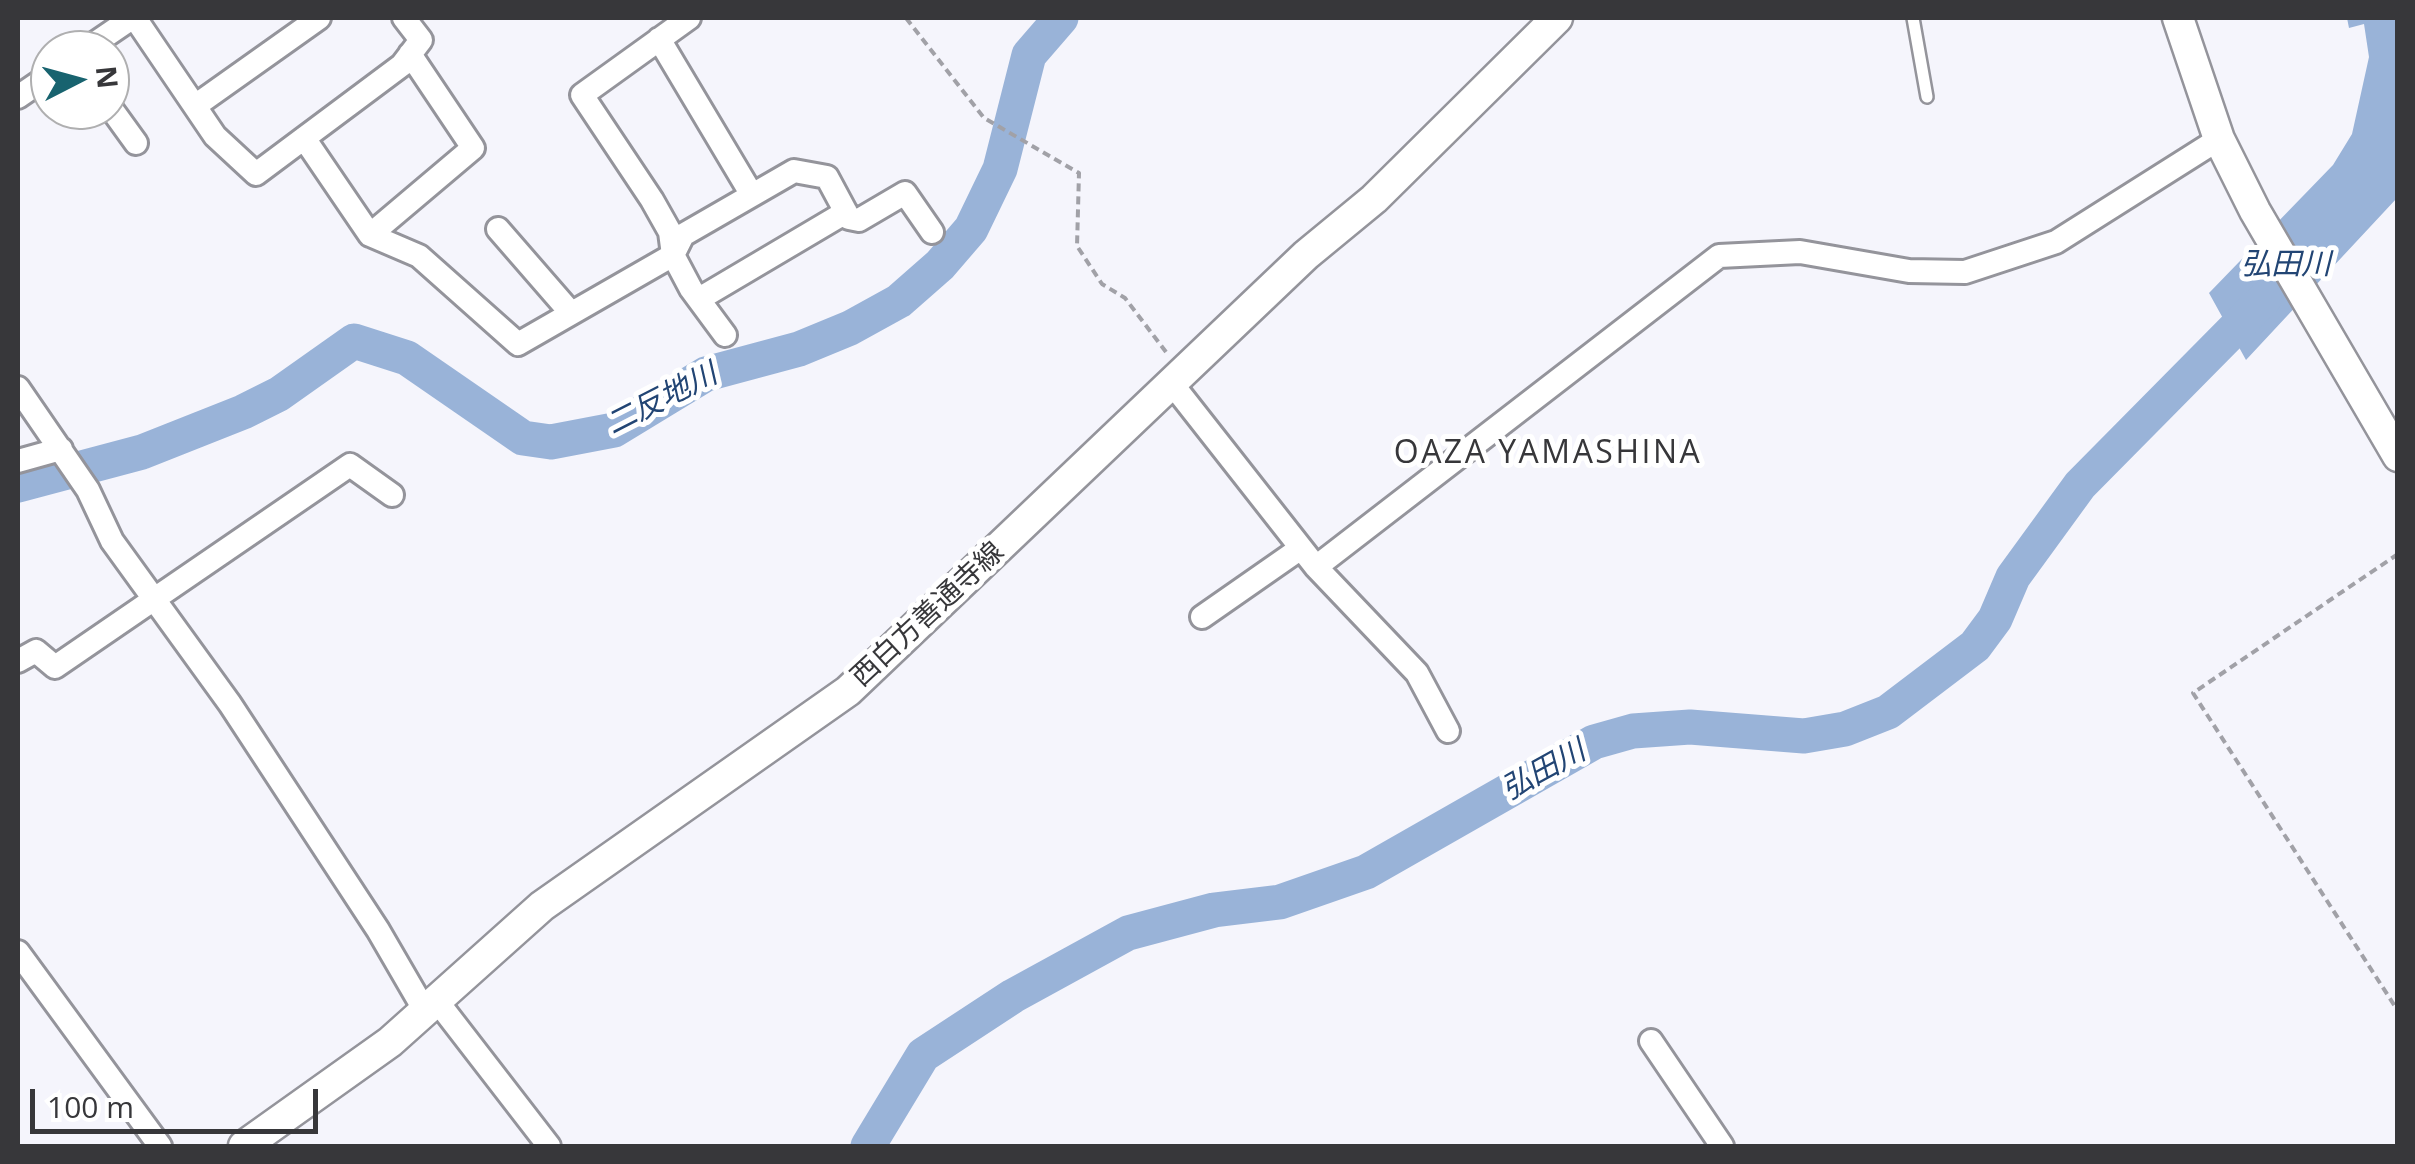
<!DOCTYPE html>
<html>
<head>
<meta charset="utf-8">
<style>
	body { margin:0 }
	#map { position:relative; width:2415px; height:1164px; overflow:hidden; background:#f5f5fc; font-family:"Open Sans",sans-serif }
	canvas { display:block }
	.frame { position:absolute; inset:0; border:20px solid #37373a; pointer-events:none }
	.north { position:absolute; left:30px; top:30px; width:100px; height:100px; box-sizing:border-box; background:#fff; border:2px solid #afafb0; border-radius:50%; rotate:84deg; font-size:28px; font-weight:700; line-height:40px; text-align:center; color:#37373a }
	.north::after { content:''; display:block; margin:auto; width:35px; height:45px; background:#18636f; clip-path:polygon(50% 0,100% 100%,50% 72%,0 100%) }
	.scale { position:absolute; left:30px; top:1089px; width:288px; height:45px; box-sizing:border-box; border:5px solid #37373a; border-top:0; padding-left:12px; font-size:30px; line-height:35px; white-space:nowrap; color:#37373a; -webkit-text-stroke:8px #fff; paint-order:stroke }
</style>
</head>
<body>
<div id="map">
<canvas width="2415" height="1164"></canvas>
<div class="frame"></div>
<div class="north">N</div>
<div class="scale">100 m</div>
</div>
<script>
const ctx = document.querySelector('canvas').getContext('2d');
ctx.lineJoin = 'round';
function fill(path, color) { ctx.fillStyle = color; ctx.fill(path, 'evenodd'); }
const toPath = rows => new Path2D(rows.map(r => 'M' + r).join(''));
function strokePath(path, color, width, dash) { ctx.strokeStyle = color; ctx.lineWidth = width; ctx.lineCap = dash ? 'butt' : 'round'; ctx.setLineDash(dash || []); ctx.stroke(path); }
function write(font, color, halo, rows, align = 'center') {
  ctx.font = font + ' "Open Sans","Noto Sans JP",sans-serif'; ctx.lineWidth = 10; ctx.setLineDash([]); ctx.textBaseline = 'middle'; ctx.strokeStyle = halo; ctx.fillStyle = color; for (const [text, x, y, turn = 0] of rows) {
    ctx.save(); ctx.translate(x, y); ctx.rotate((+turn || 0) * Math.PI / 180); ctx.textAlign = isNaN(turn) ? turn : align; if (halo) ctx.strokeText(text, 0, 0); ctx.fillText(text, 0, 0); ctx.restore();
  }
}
fill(toPath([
	[2347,18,2397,18,2397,198,2246,360,2209,293,2333,165,2352,134,2369,57,2364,24,2349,28]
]), '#99b3d8');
strokePath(toPath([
	[18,485,142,452,243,412,279,394,354,341,407,358,523,438,551,442,614,430,706,374,799,349,850,328,899,301,940,265,971,229,1000,169,1029,55,1061,18],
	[868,1146,923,1055,1013,996,1128,933,1214,910,1280,902,1366,872,1594,742,1633,731,1690,727,1804,736,1845,729,1888,712,1975,646,1995,619,2013,577,2080,485,2264,299]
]), '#99b3d8', 35);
const lane = toPath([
	[1913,18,1927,97]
]);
const street = toPath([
	[135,18,215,136,256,174,402,65,421,40,404,18],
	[689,18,582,95,652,200,670,232,673,255,691,289,725,335],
	[659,39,752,195],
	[85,50,132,18],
	[18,97,50,75],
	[195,106,319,18],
	[110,107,136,143],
	[304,138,370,235,419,256,518,344,673,255,683,235,794,171,827,177,849,218,859,220,905,193,932,232],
	[498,229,571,313],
	[370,235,473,148,410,54],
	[699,299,846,212],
	[1173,385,1316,567,1417,673,1448,731],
	[18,388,88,490,112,541,230,704,378,930,425,1011],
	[18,461,61,449],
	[1316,567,1719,256,1800,252,1909,271,1965,272,2056,242,2219,139],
	[1202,617,1301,548],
	[18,661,36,651,55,667,350,465,392,495],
	[18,952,160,1146],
	[437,1001,549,1146],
	[1651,1041,1722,1146]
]);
const secondary = toPath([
	[2178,18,2219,139,2255,211,2398,456],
	[244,1146,390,1042,542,906,848,691,1306,255,1374,199,1557,18]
]);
strokePath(lane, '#94949b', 16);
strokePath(street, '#94949b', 28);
strokePath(secondary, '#94949b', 35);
strokePath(toPath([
	[906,18,984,118,1079,173,1077,246,1102,284,1125,298,1166,352],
	[2398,554,2193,693,2398,1011]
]), '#a1a1a7', 4, [8, 5]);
strokePath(lane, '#fff', 11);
strokePath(street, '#fff', 22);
strokePath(secondary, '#fff', 30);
write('28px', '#37373a', '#fff', [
	["西白方善通寺線",928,615,-43]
]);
write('italic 30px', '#224574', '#fff', [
	["弘田川",2286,265],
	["二反地川",662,400,-27],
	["弘田川",1544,771,-29]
]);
ctx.letterSpacing = '2.5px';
write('32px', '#37373a', '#fff', [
	["OAZA YAMASHINA",1548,454]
]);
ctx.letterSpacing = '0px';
</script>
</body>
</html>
